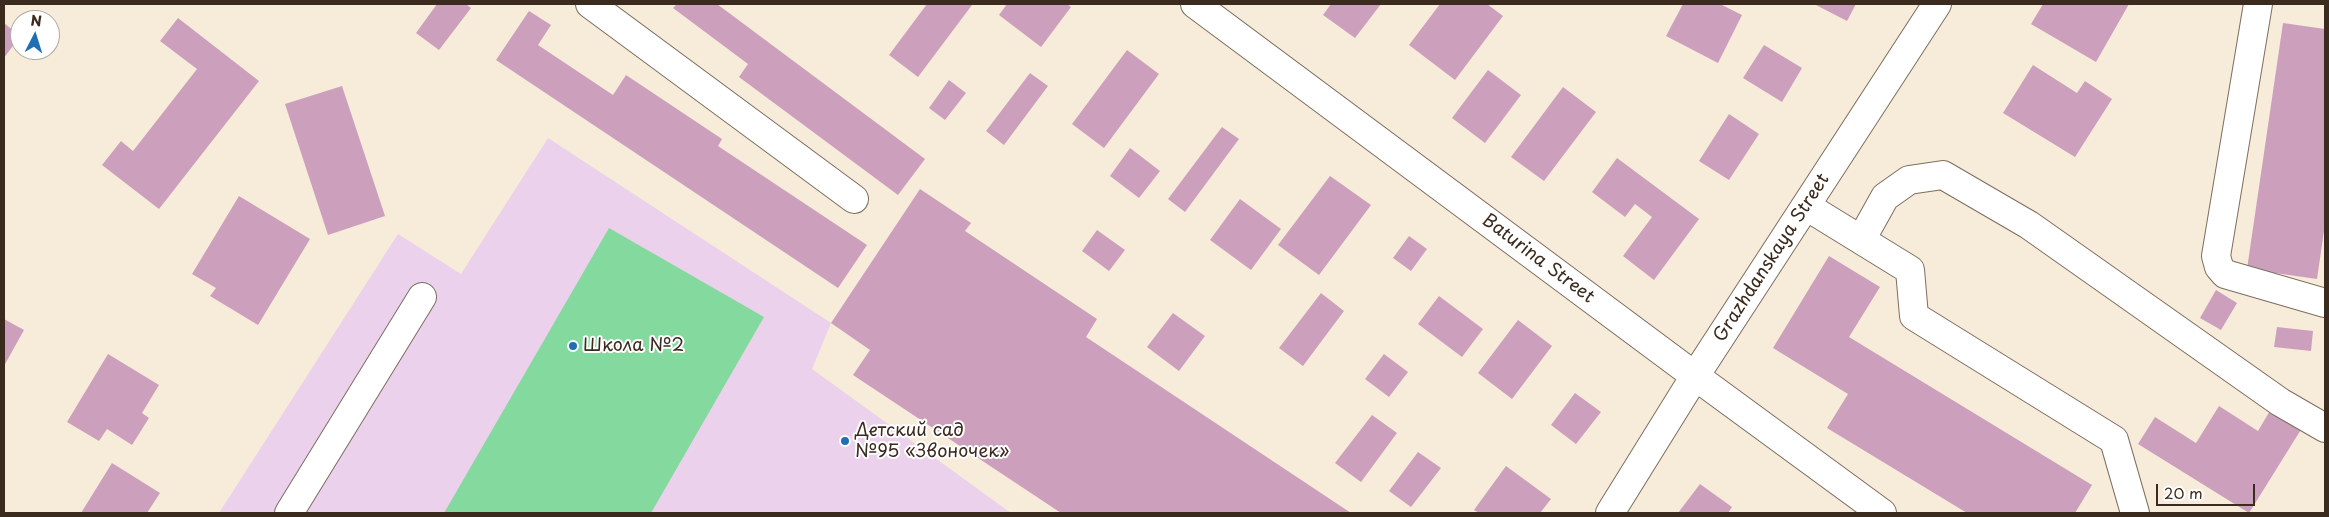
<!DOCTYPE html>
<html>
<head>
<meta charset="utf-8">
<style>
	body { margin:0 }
	#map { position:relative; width:2329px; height:517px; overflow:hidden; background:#f7ebd9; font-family:"Playpen Sans",sans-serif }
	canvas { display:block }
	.frame { position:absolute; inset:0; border:5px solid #3b2a1e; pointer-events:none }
	.north { position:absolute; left:10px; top:10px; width:50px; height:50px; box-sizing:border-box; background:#fff; border:1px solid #b1aaa5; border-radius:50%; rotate:5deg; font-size:14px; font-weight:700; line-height:20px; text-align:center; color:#3b2a1e }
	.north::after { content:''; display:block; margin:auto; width:18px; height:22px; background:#1f6fb2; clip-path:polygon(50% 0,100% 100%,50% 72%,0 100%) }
	.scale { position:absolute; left:2156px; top:484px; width:99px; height:22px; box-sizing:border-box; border:2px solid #3b2a1e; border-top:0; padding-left:6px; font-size:15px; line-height:18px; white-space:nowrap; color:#3b2a1e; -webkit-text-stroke:4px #fff; paint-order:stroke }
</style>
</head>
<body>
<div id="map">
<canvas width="2329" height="517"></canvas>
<div class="frame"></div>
<div class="north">N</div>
<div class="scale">20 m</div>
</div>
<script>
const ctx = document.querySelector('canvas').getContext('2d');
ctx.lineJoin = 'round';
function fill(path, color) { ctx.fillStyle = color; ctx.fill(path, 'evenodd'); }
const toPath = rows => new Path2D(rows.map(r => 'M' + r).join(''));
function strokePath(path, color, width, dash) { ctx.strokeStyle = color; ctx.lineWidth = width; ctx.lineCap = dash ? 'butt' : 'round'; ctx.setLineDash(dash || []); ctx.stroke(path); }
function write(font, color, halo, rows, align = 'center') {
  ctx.font = font + ' "Playpen Sans",sans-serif'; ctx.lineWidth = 4; ctx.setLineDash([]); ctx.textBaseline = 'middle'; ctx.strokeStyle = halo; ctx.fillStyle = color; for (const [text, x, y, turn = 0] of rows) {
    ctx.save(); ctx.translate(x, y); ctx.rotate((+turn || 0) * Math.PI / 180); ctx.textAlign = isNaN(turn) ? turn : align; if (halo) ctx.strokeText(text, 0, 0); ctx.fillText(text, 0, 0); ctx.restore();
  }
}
fill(toPath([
	[548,138,831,323,812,369,1011,513,219,513,398,234,461,274]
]), '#ebd1eb');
fill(toPath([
	[609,228,764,317,651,513,444,513]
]), '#84da9e');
fill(toPath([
	[437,4,466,4,471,8,439,50,416,33],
	[677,4,717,4,925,159,898,195,739,77,748,64,673,8],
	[927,4,969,4,972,5,918,77,889,55],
	[1007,4,1067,4,1071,7,1041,47,999,15],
	[1331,4,1381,4,1355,38,1323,15],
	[1440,4,1487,4,1503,16,1455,80,1409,45],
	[1683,4,1720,4,1742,15,1718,63,1666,36],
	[1814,4,1856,4,1847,21],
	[2043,4,2129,4,2096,62,2031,24],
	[529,11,551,25,538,45,613,95,626,75,722,139,718,146,867,245,838,288,496,60],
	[178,18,259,81,159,209,102,165,121,141,133,151,197,69,160,41],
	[4,23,20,36,4,58],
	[2283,23,2325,29,2325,224,2317,279,2247,269],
	[1764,45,1802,68,1782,102,1743,78],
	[1127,50,1159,74,1104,148,1072,124],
	[2033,65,2077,93,2085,81,2112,99,2075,157,2003,113],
	[1488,70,1521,95,1485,143,1452,118],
	[1030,73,1048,86,1004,145,986,131],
	[949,80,966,93,945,120,929,108],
	[342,86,385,216,328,235,285,104],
	[1563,87,1596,112,1544,181,1511,157],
	[1729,114,1759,134,1729,180,1699,161],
	[1222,127,1239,139,1185,212,1168,199],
	[1130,148,1160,171,1139,198,1110,176],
	[1617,158,1699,219,1654,280,1623,256,1652,217,1635,204,1625,217,1592,192],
	[1330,176,1371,205,1319,275,1278,245],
	[920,189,971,223,965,231,1097,319,1086,337,1351,513,1061,513,853,375,870,350,831,323],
	[239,196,310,239,258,325,210,296,216,288,192,274],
	[1240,199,1281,229,1251,270,1210,240],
	[1097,230,1125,250,1109,271,1082,251],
	[1409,236,1427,249,1411,271,1393,258],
	[1829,256,1880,287,1849,337,2092,485,2075,513,1967,513,1827,428,1848,394,1773,348],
	[2216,290,2237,303,2221,330,2200,318],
	[1321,293,1344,311,1303,366,1279,348],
	[1439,296,1483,329,1462,357,1418,324],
	[1173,313,1205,336,1179,371,1147,347],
	[4,319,24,330,4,366],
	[1518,320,1552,346,1512,399,1478,373],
	[2277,327,2313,331,2311,351,2274,347],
	[108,354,159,385,142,413,149,418,132,445,107,429,99,441,67,422],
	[1384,354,1408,372,1389,397,1365,379],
	[1575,393,1601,412,1576,444,1551,425],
	[2219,406,2258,431,2271,409,2302,428,2249,513,2138,444,2155,417,2196,443],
	[1372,415,1397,433,1361,482,1335,463],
	[1418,452,1441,468,1411,507,1389,491],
	[112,463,160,493,147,513,81,513],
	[1506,466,1551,499,1540,513,1479,513,1474,510],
	[1700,484,1732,507,1728,513,1678,513]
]), '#cca0bd');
const minor = toPath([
	[590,4,854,199],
	[1195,4,1695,376,1882,513],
	[2258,4,2216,256,2219,267,2225,274,2325,303],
	[1806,206,1910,270,1914,316,2114,440,2135,513],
	[1861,240,1885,197,1909,180,1943,175,2029,225,2280,402,2325,428],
	[289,513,422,297],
	[1610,513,1695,376,1937,4]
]);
strokePath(minor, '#7d6e5f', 30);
strokePath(minor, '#fff', 28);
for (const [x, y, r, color] of [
	[573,346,5,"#1f6fb2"],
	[845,441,5,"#1f6fb2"]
]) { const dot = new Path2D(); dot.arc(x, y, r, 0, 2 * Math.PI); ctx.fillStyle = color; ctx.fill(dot); strokePath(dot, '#fff', 2); }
write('18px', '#3b2a1e', '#fff', [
	["Grazhdanskaya Street",1772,258,-57],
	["Baturina Street",1538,259,37]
]);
write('18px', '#3b2a1e', '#fff', [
	["Школа №2",583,346],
	["Детский сад",855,431],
	["№95 «Звоночек»",855,452]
], 'left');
</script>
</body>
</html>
